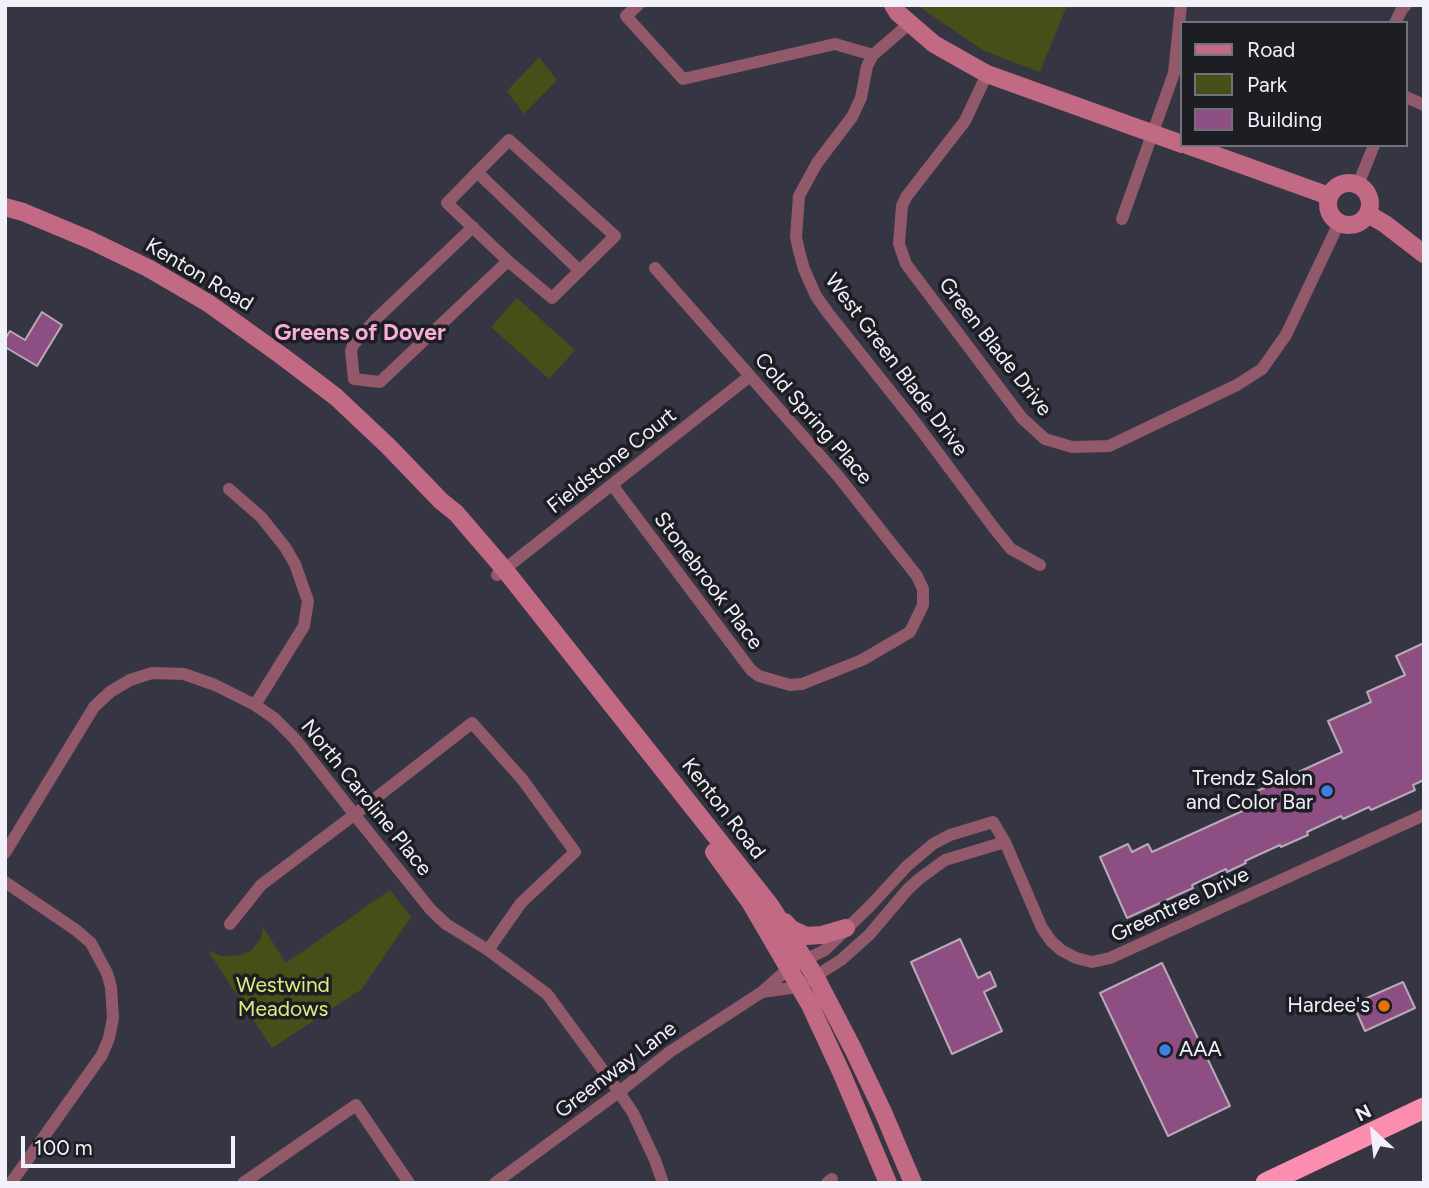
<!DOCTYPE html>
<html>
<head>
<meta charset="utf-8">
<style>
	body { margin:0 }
	#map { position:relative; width:1429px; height:1188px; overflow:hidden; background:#353543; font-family:Figtree,sans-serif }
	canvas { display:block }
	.frame { position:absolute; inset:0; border:7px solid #f1f1fa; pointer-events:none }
	.legend { position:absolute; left:1180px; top:21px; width:228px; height:126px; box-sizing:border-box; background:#1d1d24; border:2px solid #72727a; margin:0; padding:9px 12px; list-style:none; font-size:21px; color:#f1f1fa }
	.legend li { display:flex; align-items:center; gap:14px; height:35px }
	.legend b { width:35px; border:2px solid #72727a }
	.north { position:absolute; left:1338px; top:1097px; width:70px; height:70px; -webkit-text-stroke:5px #1d1d24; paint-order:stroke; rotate:333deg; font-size:19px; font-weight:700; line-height:28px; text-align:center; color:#f1f1fa }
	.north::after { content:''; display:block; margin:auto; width:24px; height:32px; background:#f1f1fa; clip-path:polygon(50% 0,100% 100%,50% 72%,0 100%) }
	.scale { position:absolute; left:21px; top:1136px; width:214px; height:32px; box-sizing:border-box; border:4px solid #f1f1fa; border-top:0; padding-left:9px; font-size:21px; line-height:24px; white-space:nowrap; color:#f1f1fa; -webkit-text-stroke:5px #1d1d24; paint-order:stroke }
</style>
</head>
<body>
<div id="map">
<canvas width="1429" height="1188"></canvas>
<div class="frame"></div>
<ul class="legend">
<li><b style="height:9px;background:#c26a84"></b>Road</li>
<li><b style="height:19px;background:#464f18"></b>Park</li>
<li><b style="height:19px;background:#8d4f83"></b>Building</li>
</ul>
<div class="north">N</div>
<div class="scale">100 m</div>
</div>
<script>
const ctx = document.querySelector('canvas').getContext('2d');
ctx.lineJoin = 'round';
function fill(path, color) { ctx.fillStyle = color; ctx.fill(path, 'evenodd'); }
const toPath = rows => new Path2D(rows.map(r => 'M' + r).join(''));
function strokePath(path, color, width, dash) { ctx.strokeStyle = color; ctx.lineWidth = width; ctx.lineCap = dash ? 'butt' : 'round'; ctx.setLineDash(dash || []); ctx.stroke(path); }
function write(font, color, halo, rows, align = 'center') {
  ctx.font = font + ' Figtree,sans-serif'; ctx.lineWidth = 7; ctx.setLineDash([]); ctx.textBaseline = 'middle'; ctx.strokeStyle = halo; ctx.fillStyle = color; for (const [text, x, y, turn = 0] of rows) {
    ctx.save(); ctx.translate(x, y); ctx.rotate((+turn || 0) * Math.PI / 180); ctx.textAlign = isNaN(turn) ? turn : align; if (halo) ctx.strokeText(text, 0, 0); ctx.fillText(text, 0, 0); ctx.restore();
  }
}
fill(toPath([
	[920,5,1067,5,1040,72,984,51,924,10],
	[539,57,557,80,524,114,507,91],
	[517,298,575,350,549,379,491,327],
	[390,890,411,917,362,989,272,1048,208,951,222,956,230,956,241,955,252,950,261,938,263,927,286,963]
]), '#464f18');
const building = toPath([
	[42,312,62,325,37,366,5,347,5,339,10,331,25,340,42,312],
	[1424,643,1424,780,1413,785,1415,790,1371,810,1369,807,1343,819,1341,816,1307,832,1308,835,1281,847,1280,845,1245,861,1246,863,1227,872,1226,869,1192,885,1193,888,1127,918,1100,857,1128,844,1132,852,1148,844,1152,852,1260,803,1255,792,1342,752,1328,721,1371,702,1367,692,1405,675,1396,656,1424,643],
	[960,939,978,978,990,972,996,986,984,992,1002,1031,952,1054,911,962,960,939],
	[1162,963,1230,1106,1168,1136,1100,993,1162,963],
	[1403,982,1415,1008,1365,1031,1353,1004,1403,982]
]);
fill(building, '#8d4f83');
strokePath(building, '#b9a9b5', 2);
strokePath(toPath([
	[638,5,626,16,683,79,835,44,873,55],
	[910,23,873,55,867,66,861,98,852,117,817,163,799,196,796,237,799,251,804,269,816,296,828,313,918,426,994,528,1011,549,1040,565],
	[1395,23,1402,9,1406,5],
	[987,74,965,121,906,197,902,206,899,244,906,264,1022,418,1045,439,1072,447,1109,446,1237,385,1262,369,1286,335,1339,223],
	[1406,97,1424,105],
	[509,140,615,236,552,298,508,261,447,203,509,140],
	[477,172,580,271],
	[1358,185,1374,145],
	[1122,219,1174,73,1181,5],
	[354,379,351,351,353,345,376,319,473,227],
	[354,379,380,382,508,261],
	[613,486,751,670,759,676,790,685,802,684,862,660,910,632,923,605,923,589,917,576,838,476,655,268],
	[229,489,261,517,285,547,295,564,308,601,304,626,255,705],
	[497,575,750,376],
	[5,853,94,707,110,692,130,680,152,673,184,674,215,685,255,705,274,718,295,739,366,829,431,910,446,924,488,950,547,994,619,1092,633,1113,655,1160,663,1183],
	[5,882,76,930,91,943,107,973,111,987,113,1018,109,1038,102,1055,11,1183],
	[230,924,261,885,354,815,472,723,522,779,575,852,521,903,488,950],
	[762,992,798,987,841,960,869,935,908,889,919,879,945,860,1005,842],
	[243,1183,356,1105,409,1183],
	[495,1183,619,1092,671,1051,762,992,789,968,825,950,871,905,907,866,933,844,950,835,993,822,1005,842,1042,928,1051,941,1061,950,1076,958,1092,962,1110,958,1424,815],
	[827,1183,832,1179]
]), '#915969', 12);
strokePath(toPath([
	[893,5,898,13,934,44,987,74,1182,144],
	[1187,145,1329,196],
	'1328 204a21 21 0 1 1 42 0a21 21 0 1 1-42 0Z',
	[5,207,23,212,90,240,148,268,208,303,282,356,336,397,388,446,441,501,456,513,505,570,770,905,815,976,853,1049,883,1112,913,1183],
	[1368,214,1385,224,1424,254],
	[714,852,750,902,810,1005,842,1074,888,1183],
	[785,922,791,929,806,936,822,935,846,928]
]), '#c26a84', 18);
strokePath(toPath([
	[1266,1183,1424,1108]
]), '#fb8eae', 21);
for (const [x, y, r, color] of [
	[1327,791,7,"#3f7fe0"],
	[1384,1006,7,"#e8710a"],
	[1165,1050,7,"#3f7fe0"]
]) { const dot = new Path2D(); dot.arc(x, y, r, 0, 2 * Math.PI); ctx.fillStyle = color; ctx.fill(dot); strokePath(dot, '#1d1d24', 2.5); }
write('21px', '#f1f1fa', '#1d1d24', [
	["Kenton Road",199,275,31],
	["Green Blade Drive",995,347,52],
	["West Green Blade Drive",896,365,53],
	["Cold Spring Place",813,419,49],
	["Fieldstone Court",612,461,-38],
	["Stonebrook Place",708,581,53],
	["North Caroline Place",366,798,51],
	["Kenton Road",723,809,52],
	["Greentree Drive",1180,905,-25],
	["Greenway Lane",616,1070,-37]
]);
write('21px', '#f1f1fa', '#1d1d24', [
	["Trendz Salon",1313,779],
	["and Color Bar",1313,803],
	["Hardee's",1370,1006],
	["AAA",1179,1050,"left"]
], 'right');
write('21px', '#d9ee7f', '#1d1d24', [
	["Westwind",283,986],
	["Meadows",283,1010]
]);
write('bold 23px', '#f7aed6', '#1d1d24', [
	["Greens of Dover",360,333]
]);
</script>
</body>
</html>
